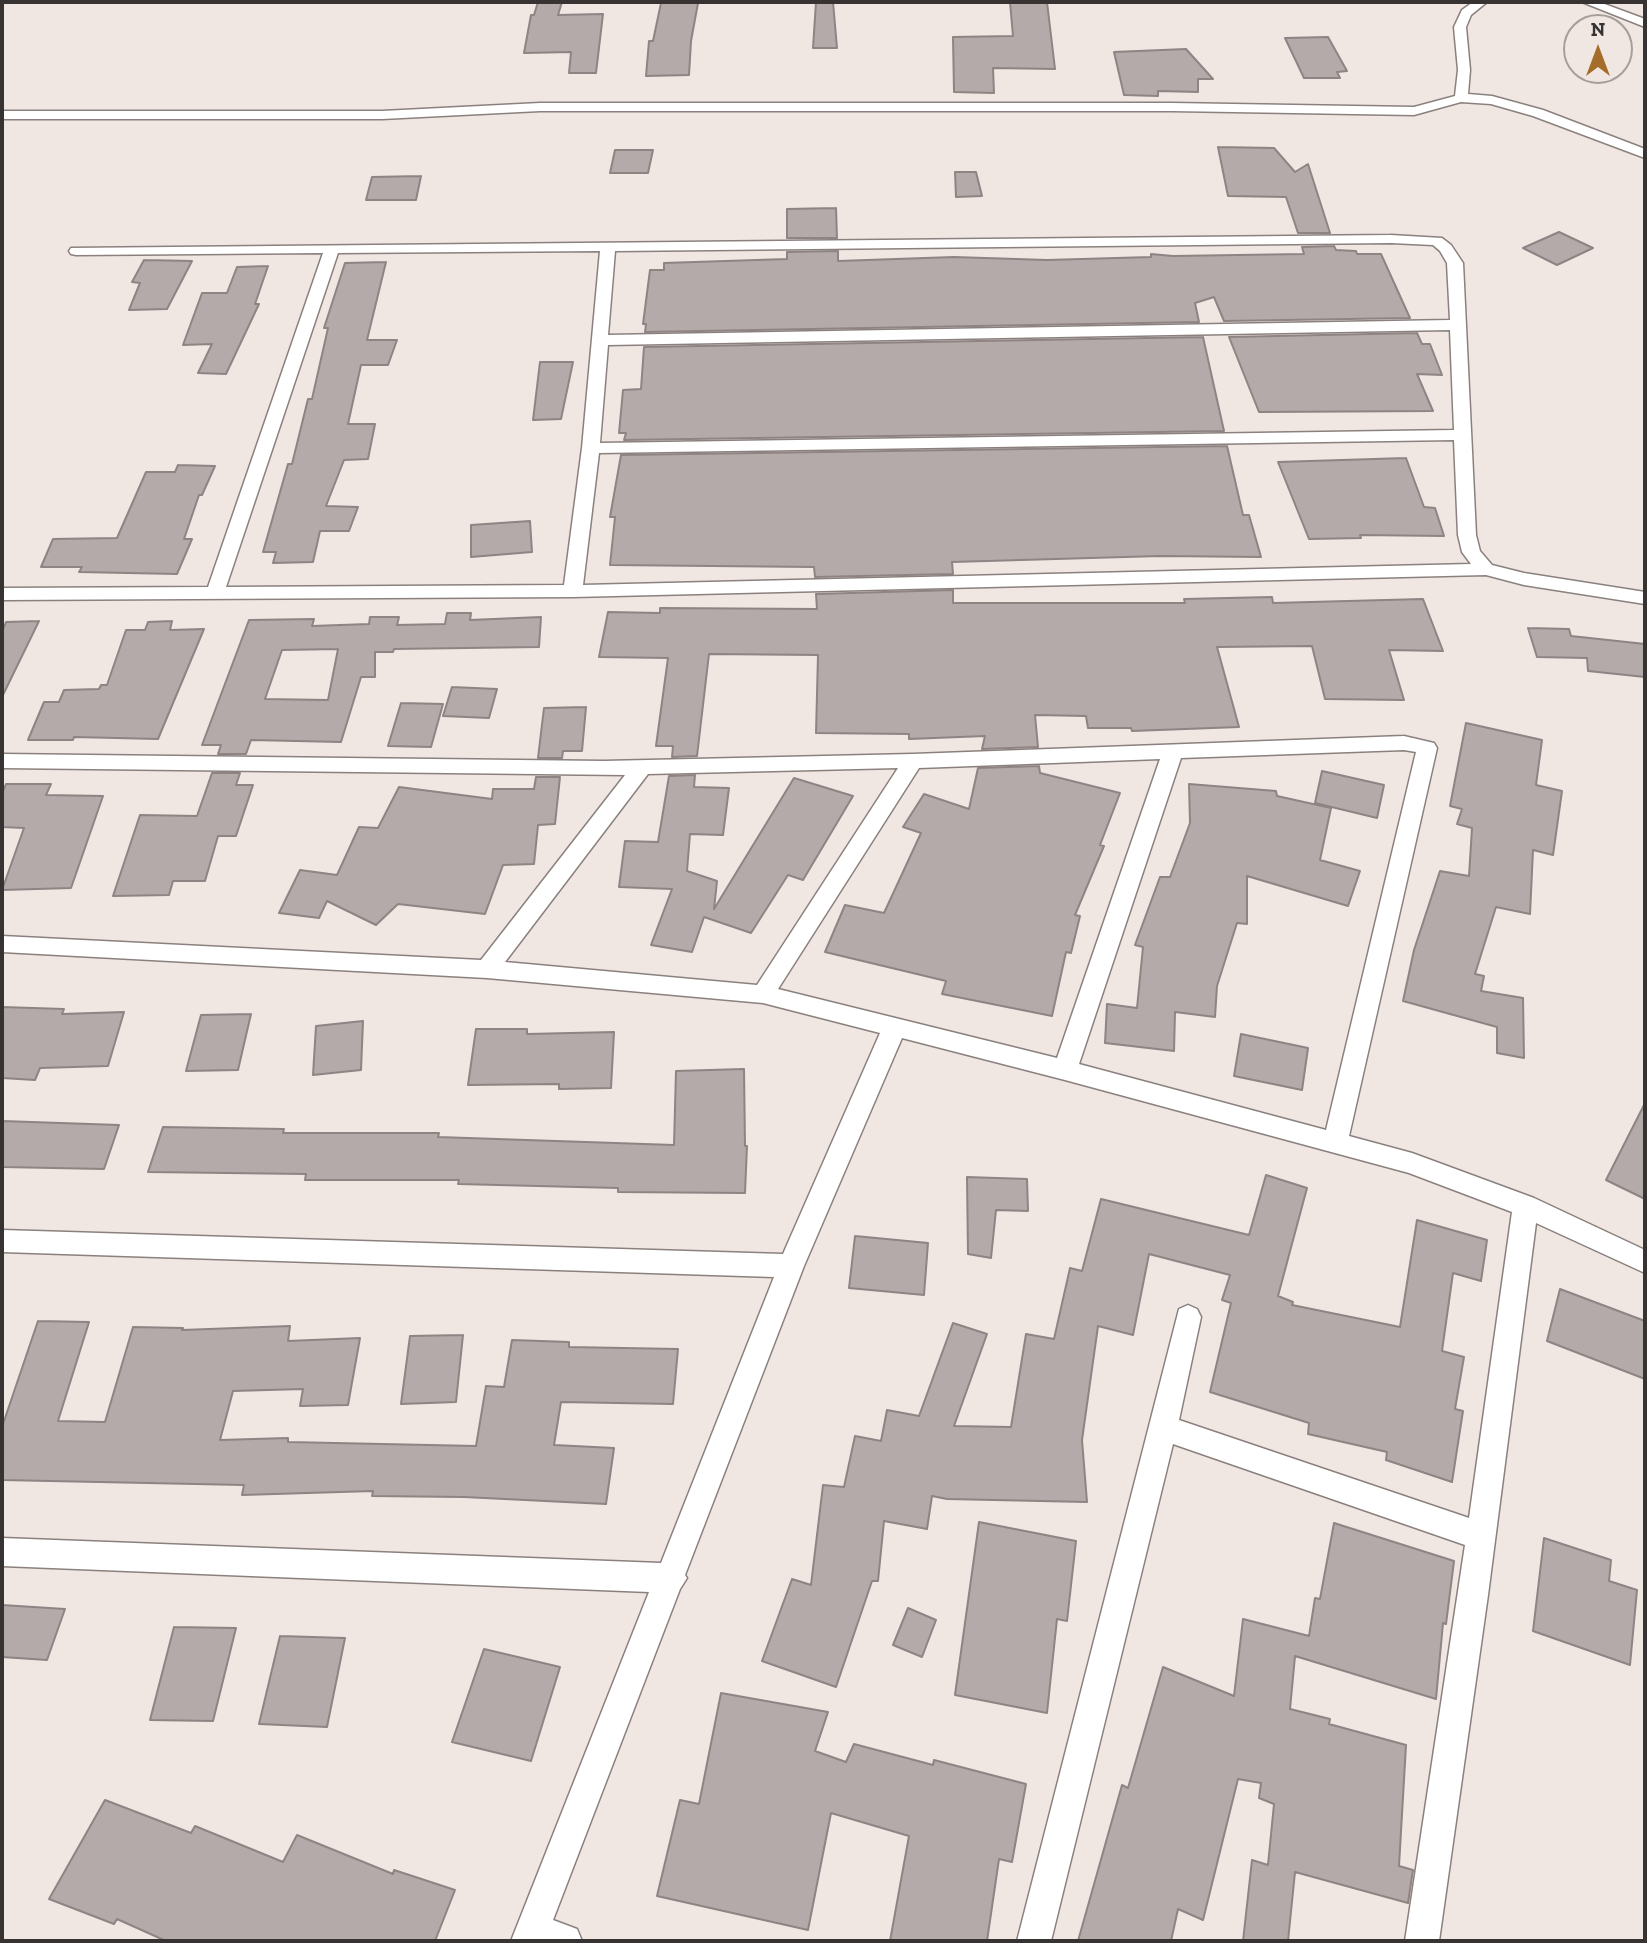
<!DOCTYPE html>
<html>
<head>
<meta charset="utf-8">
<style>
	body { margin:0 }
	#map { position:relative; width:1647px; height:1943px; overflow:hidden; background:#f0e6e2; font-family:"Zilla Slab",serif }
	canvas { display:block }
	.frame { position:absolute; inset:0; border:4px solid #373332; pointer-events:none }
	.north { position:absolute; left:1563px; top:14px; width:70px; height:70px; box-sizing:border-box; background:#f0e6e2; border:2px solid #a69e9c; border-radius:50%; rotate:0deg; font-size:19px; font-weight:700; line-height:28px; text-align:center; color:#373332 }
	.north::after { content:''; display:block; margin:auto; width:24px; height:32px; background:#a46d29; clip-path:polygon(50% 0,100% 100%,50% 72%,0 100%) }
</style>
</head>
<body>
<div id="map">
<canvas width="1647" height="1943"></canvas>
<div class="frame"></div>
<div class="north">N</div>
</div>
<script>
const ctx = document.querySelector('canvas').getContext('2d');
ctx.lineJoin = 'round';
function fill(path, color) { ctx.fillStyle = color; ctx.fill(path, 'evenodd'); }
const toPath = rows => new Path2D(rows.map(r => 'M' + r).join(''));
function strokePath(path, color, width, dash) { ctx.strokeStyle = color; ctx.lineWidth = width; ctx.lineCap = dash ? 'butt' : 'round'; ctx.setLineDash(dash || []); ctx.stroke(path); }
const building = toPath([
	[538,2,562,2,558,15,603,14,596,73,569,73,571,52,524,53,531,15,534,15,538,2],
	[816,2,833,2,837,48,813,48,816,2],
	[1010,2,1047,2,1055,69,993,68,994,93,954,92,953,37,1013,36,1010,2],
	[661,3,698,3,691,41,689,75,646,76,649,41,653,41,661,3],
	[1328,37,1347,71,1337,72,1340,78,1304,78,1285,38,1328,37],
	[1186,49,1213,79,1198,79,1198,92,1158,91,1158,96,1124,95,1114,52,1186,49],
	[1218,147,1274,148,1295,172,1308,164,1330,233,1298,233,1286,197,1228,196,1218,147],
	[615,150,653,150,648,173,610,173,615,150],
	[955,172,976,172,982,196,956,197,955,172],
	[421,176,416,200,366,200,372,177,421,176],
	[836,208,837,238,787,238,787,209,836,208],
	[1559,232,1593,248,1557,265,1523,248,1559,232],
	[1334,246,1336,250,1356,251,1357,254,1381,254,1410,318,1224,321,1214,297,1195,303,1199,322,645,332,646,324,643,324,650,270,664,270,664,263,787,259,787,252,838,251,838,261,954,257,1047,260,1151,257,1151,254,1173,256,1304,254,1302,247,1334,246],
	[144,260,192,261,167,309,129,310,140,283,132,282,144,260],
	[386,262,367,340,397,340,388,365,361,365,348,424,375,424,368,459,344,460,326,506,358,507,349,531,320,531,313,562,273,563,276,552,263,552,288,464,292,464,308,399,312,399,328,328,324,328,345,263,386,262],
	[268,266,255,304,259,304,226,374,198,373,212,344,183,345,202,293,227,293,237,267,268,266],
	[1417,333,1422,344,1430,344,1442,375,1417,374,1433,411,1259,412,1229,337,1417,333],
	[1203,337,1224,431,624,440,626,433,619,433,623,390,641,389,644,347,1203,337],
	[540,362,573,362,561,419,533,420,540,362],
	[1227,446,1243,515,1249,515,1261,557,1160,556,952,562,953,574,815,577,814,567,610,565,615,517,610,517,621,455,1227,446],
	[1406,458,1424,507,1435,508,1444,536,1360,535,1361,538,1309,539,1278,462,1406,458],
	[178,465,215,466,202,495,199,495,184,539,192,539,177,574,79,572,82,567,41,567,53,539,117,538,146,472,175,472,178,465],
	[530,521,532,552,471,557,471,525,530,521],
	[953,590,953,603,1185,603,1184,599,1272,597,1273,603,1423,599,1443,651,1389,650,1404,700,1325,699,1312,646,1217,647,1239,727,1132,731,1131,728,1088,728,1086,716,1035,715,1038,747,982,749,985,736,909,739,909,734,816,733,818,655,709,654,697,756,672,757,673,746,656,746,668,658,599,657,608,612,660,613,660,608,817,609,816,594,953,590],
	[447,613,471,613,470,620,541,617,539,647,394,649,393,652,375,652,375,677,361,677,341,742,251,740,246,754,218,754,221,745,202,745,249,620,314,619,312,626,369,624,370,617,399,617,397,625,445,624,447,613],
	[338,649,328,700,265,699,282,650,338,649],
	[39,621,2,697,2,632,6,622,39,621],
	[172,621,170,630,204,629,158,739,74,737,73,740,28,740,44,702,59,702,64,690,99,689,101,685,107,685,126,630,145,630,148,622,172,621],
	[1528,628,1569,629,1571,636,1645,644,1645,677,1588,671,1587,658,1537,657,1528,628],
	[452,687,497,689,489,718,443,716,452,687],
	[401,703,443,704,431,747,388,746,401,703],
	[586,707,582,751,563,751,562,758,538,758,544,708,586,707],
	[1466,723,1542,740,1536,785,1562,791,1553,855,1533,850,1530,914,1496,907,1475,974,1484,976,1481,991,1523,998,1524,1058,1497,1053,1497,1027,1403,1001,1414,950,1440,871,1469,876,1472,828,1457,824,1462,809,1450,806,1466,723],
	[1039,766,1040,773,1120,793,1100,845,1104,846,1075,915,1080,916,1071,953,1066,952,1052,1016,942,994,946,981,825,952,845,905,884,913,921,833,903,827,924,794,969,809,978,768,1039,766],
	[1322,771,1384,785,1377,818,1315,803,1322,771],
	[212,773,240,773,236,785,253,785,236,836,218,836,205,881,173,881,169,895,113,896,140,815,197,816,212,773],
	[695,775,694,787,729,788,723,835,690,834,687,871,717,881,714,909,794,778,853,796,803,880,788,875,751,933,704,917,692,952,651,945,672,889,619,887,625,841,658,842,669,776,695,775],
	[536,777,560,777,555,824,538,825,534,864,503,865,485,914,398,904,376,925,327,901,319,918,279,913,300,870,337,875,359,827,378,828,399,787,492,799,493,789,534,789,536,777],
	[6,784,51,784,46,795,103,796,71,888,2,890,24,828,2,827,2,794,6,784],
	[1189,784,1276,791,1277,796,1331,808,1320,860,1360,871,1348,906,1247,876,1247,924,1237,923,1217,986,1215,1017,1175,1012,1174,1051,1105,1043,1107,1004,1137,1008,1143,947,1135,945,1160,877,1170,877,1190,823,1189,784],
	[2,1007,64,1009,62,1014,124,1012,108,1066,40,1068,35,1080,2,1078,2,1007],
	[251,1014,238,1070,186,1071,201,1015,251,1014],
	[363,1021,361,1070,313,1075,316,1026,363,1021],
	[476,1029,527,1029,527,1034,614,1032,611,1088,559,1089,559,1084,468,1085,476,1029],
	[1241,1034,1308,1048,1302,1090,1234,1076,1241,1034],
	[744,1069,745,1146,747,1146,745,1193,618,1192,618,1188,458,1184,459,1180,305,1180,306,1174,148,1172,163,1127,284,1129,283,1133,439,1133,438,1137,674,1145,676,1071,744,1069],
	[1645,1103,1645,1199,1606,1180,1645,1103],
	[2,1121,119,1125,104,1169,2,1167,2,1121],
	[1266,1175,1307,1188,1278,1296,1293,1302,1292,1305,1400,1327,1417,1220,1487,1240,1481,1281,1453,1273,1442,1351,1464,1357,1455,1409,1463,1411,1452,1482,1386,1460,1387,1452,1308,1434,1309,1423,1210,1392,1231,1303,1222,1300,1230,1275,1149,1254,1133,1335,1098,1326,1082,1440,1087,1502,947,1499,932,1496,927,1529,884,1521,878,1581,872,1581,836,1687,762,1661,792,1579,811,1585,823,1485,844,1487,855,1436,881,1441,887,1410,919,1416,953,1323,987,1334,954,1426,1011,1427,1026,1334,1054,1339,1070,1268,1082,1271,1101,1199,1249,1235,1266,1175],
	[967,1177,1027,1179,1028,1211,996,1210,991,1258,968,1254,967,1177],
	[855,1236,928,1243,924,1295,849,1288,855,1236],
	[1560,1289,1645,1321,1645,1379,1547,1341,1560,1289],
	[38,1321,89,1322,58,1421,105,1422,133,1327,183,1328,182,1330,290,1326,288,1341,360,1338,348,1405,300,1406,303,1389,233,1391,220,1440,288,1438,288,1442,476,1446,486,1386,504,1387,512,1340,569,1342,569,1347,678,1349,673,1404,561,1402,554,1445,614,1448,606,1504,464,1497,372,1496,373,1491,242,1495,244,1485,2,1480,2,1427,38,1321],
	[463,1335,456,1402,401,1404,410,1336,463,1335],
	[979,1522,1076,1541,1067,1621,1057,1619,1047,1713,955,1695,979,1522],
	[1334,1523,1454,1561,1446,1624,1443,1623,1436,1699,1295,1656,1290,1709,1330,1719,1329,1724,1406,1745,1399,1866,1413,1870,1408,1903,1295,1872,1288,1941,1243,1941,1252,1860,1268,1865,1274,1804,1259,1798,1261,1783,1238,1779,1203,1920,1178,1909,1171,1941,1078,1941,1122,1785,1128,1788,1163,1667,1234,1696,1243,1619,1309,1636,1315,1598,1320,1599,1334,1523],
	[1544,1538,1611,1560,1609,1581,1637,1590,1630,1665,1533,1631,1544,1538],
	[2,1605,65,1609,47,1660,2,1657,2,1605],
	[908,1608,936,1620,922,1657,893,1645,908,1608],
	[174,1627,236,1628,213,1721,150,1720,174,1627],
	[280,1636,345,1638,327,1727,259,1724,280,1636],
	[484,1649,560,1667,531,1761,452,1742,484,1649],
	[721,1693,828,1712,815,1751,846,1762,854,1744,933,1765,934,1760,1026,1784,1012,1862,999,1859,987,1941,890,1941,909,1836,831,1813,808,1930,657,1896,680,1800,699,1804,721,1693],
	[105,1800,191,1833,195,1826,283,1862,297,1835,393,1874,394,1870,455,1890,435,1941,166,1941,117,1919,114,1924,49,1899,105,1800]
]);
fill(building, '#b5aaaa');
strokePath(building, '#8e8484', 2);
const minor = toPath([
	[1473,2,1487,2,1471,15,1466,27,1470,70,1468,94,1492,96,1543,110,1645,149,1645,158,1533,116,1491,104,1461,102,1414,115,1172,111,540,111,382,119,2,119,2,111,382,111,540,103,1172,103,1414,107,1455,96,1458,70,1454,27,1462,10,1473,2],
	[1582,2,1599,2,1645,19,1645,27,1582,2],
	[1391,235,1442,238,1451,245,1463,263,1476,535,1480,551,1492,565,1524,573,1645,592,1645,604,1524,585,1486,575,573,597,2,600,2,588,208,587,323,253,76,255,71,254,69,251,71,248,1391,235],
	[1391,243,1433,245,1440,251,1447,263,1450,320,608,335,615,251,1391,243],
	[600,251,582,448,564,585,226,587,338,253,600,251],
	[1450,330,1454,430,600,443,608,345,1450,330],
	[1454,440,1458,535,1462,552,1471,564,583,585,599,453,1454,440],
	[1404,736,1434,743,1437,748,1349,1136,1412,1153,1534,1198,1645,1250,1645,1273,1536,1223,1488,1595,1439,1941,1405,1941,1465,1545,1173,1444,1051,1941,1017,1941,1179,1309,1188,1305,1197,1309,1201,1317,1179,1420,1469,1518,1512,1212,1409,1173,1065,1080,902,1038,804,1266,685,1575,687,1578,680,1589,553,1920,577,1929,582,1941,511,1941,649,1592,2,1566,2,1538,661,1563,774,1277,2,1252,2,1230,783,1254,880,1033,763,1003,487,978,2,952,2,936,481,960,625,775,2,768,2,754,604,761,913,754,1404,736],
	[1404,750,1416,752,1326,1130,1079,1064,1181,758,1404,750],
	[1160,759,1057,1058,778,989,919,768,1160,759],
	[898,768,757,985,505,962,648,774,898,768]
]);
strokePath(minor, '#8a817e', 3);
fill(minor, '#fff');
</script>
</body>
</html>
